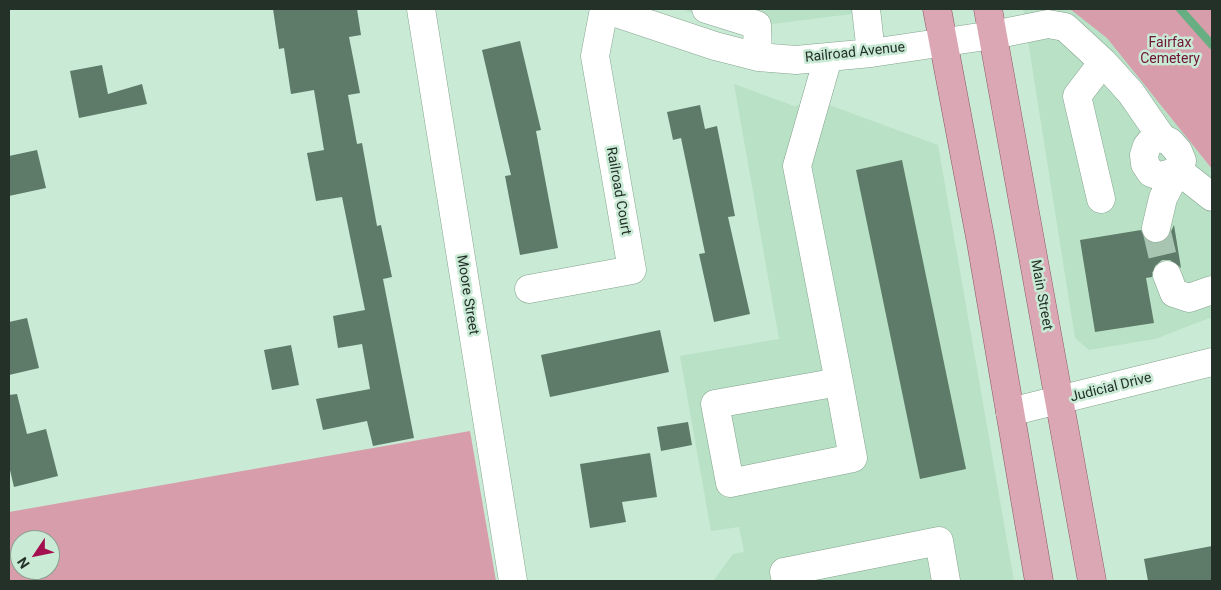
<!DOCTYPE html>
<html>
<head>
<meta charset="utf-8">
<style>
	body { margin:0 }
	#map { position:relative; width:1221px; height:590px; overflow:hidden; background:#c9ead4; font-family:Roboto,sans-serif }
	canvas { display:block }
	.frame { position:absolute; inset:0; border:10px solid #243129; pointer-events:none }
	.north { position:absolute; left:10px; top:530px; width:50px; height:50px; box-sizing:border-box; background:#c9ead4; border:1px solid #87a090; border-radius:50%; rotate:236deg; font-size:14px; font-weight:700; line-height:20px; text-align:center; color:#243129 }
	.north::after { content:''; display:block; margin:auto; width:18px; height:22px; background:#a30f4f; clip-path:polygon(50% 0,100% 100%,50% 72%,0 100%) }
</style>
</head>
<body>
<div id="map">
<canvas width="1221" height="590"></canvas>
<div class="frame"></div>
<div class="north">N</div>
</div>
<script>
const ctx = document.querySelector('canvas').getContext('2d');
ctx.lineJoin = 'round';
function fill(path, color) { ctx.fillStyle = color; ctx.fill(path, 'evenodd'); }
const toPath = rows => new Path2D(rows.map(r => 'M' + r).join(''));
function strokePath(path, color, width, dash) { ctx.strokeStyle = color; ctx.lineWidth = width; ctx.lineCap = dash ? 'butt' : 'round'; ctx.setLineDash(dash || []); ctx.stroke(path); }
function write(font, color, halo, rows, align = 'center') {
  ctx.font = font + ' Roboto,sans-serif'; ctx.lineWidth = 5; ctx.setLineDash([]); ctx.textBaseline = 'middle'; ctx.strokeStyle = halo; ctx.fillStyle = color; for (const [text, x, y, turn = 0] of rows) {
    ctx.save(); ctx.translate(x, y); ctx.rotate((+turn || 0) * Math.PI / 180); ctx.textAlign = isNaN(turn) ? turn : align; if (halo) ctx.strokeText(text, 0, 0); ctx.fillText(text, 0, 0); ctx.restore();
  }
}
fill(toPath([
	[682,9,891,9,732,29],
	[1023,9,1070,9,1107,37,1212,169,1212,317,1155,339,1089,350,1075,338],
	[734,84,794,106,821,102,938,145,1014,581,713,581,733,554,744,552,739,527,711,531,680,356,779,339]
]), '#b8e1c6');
fill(toPath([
	[1070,9,1212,9,1212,169,1107,38],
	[470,431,496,581,9,581,9,512],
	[20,540,50,540,50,570,20,570]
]), '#d79daa');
strokePath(toPath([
	[1180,9,1212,45]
]), '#67ae83', 8);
fill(toPath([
	[273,9,357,9,361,35,349,37,360,93,348,95,357,144,362,143,377,226,381,225,392,277,383,279,414,438,373,446,367,421,323,430,316,399,370,389,362,344,338,348,333,316,365,310,342,197,316,201,307,153,324,150,314,90,291,94,284,48,279,49],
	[520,41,541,130,536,131,558,248,520,255,505,176,511,175,482,50],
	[102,65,108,94,142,84,147,104,79,118,70,71],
	[700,105,705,129,717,126,735,216,728,217,750,314,714,322,699,254,705,253,681,138,673,140,667,112],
	[37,150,46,188,9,196,9,156],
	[902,160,966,469,920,479,856,170],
	[1174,225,1181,268,1170,260,1162,260,1155,266,1152,277,1146,278,1154,323,1095,332,1080,240,1141,230,1146,240,1152,243,1160,243,1168,238],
	[27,318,39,368,9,375,9,322],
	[660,330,669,372,550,397,541,355],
	[291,345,299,385,272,390,264,350],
	[17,394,27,434,46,429,58,476,14,487,9,466,9,395],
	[688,422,692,445,661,451,657,427],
	[650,453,657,497,622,502,626,522,590,528,580,464],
	[1212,546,1212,581,1148,581,1144,559]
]), '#5d7b68');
strokePath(toPath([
	[1156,228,1167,275]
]), '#a8c5b2', 28, [28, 14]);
const minor = toPath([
	[421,9,513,581],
	[604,9,715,46,758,57,796,60,871,53,993,35,1048,24,1065,27,1103,62,1131,93,1162,138,1170,142,1178,151,1182,161,1163,198,1156,228],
	[706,9,757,25,758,57],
	[866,9,871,53],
	[828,58,797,166,839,382,853,458,730,483,715,404,839,382],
	[1162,138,1153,139,1147,146,1144,155,1145,164,1151,173,1160,176,1179,171],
	[1179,171,1212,197],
	[1101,199,1077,96,1103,62],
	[1167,275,1174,293,1189,298,1212,290],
	[529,289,632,270,595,56,604,9],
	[1010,412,1212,362],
	[786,581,784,572,939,541,946,581]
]);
const major = toPath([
	[937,9,981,242,1039,581],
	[988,9,1092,581]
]);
strokePath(minor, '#84a38e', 29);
strokePath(major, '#8c5764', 29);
strokePath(minor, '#fff', 28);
strokePath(major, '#dca7b5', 28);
write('14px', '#6f1436', '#c9ead4', [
	["Fairfax",1170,43],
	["Cemetery",1170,59]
]);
write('14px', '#243129', '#c9ead4', [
	["Railroad Avenue",855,53,-6],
	["Railroad Court",618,191,80],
	["Moore Street",467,295,81],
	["Main Street",1041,295,80],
	["Judicial Drive",1111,388,-14]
]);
</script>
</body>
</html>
